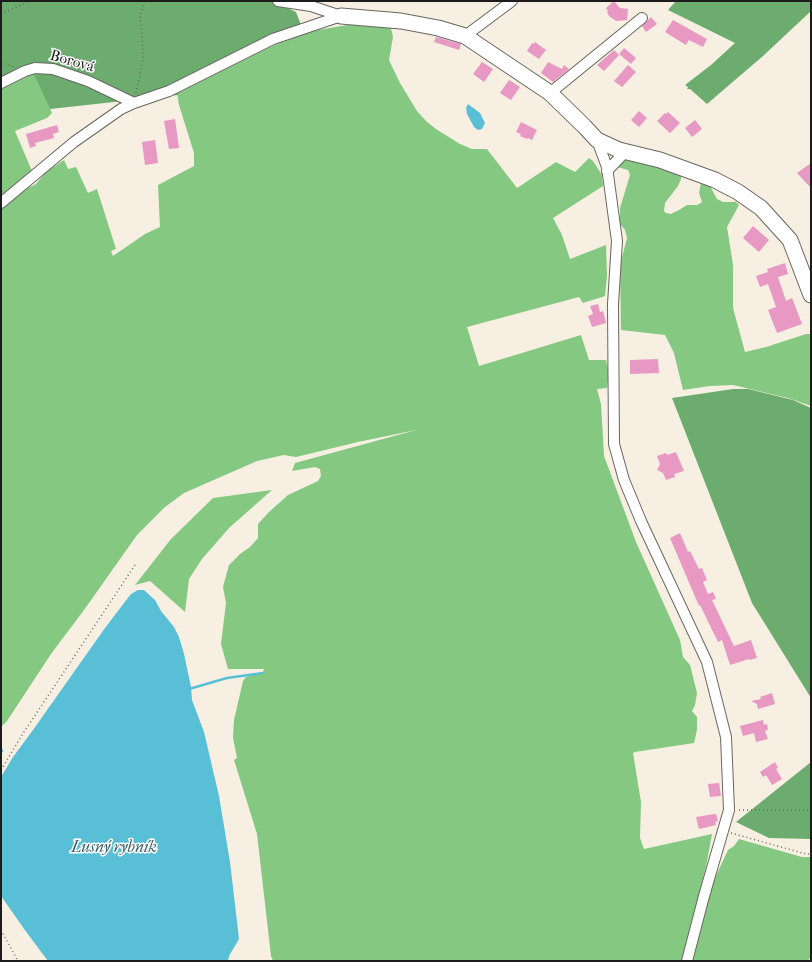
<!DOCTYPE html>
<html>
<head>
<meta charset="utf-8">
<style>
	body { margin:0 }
	#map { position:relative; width:812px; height:962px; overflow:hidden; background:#f7f0e2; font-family:"IM FELL French Canon",serif }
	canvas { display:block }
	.frame { position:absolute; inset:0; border:2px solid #1c1c1c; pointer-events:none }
</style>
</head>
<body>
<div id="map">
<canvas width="812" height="962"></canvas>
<div class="frame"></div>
</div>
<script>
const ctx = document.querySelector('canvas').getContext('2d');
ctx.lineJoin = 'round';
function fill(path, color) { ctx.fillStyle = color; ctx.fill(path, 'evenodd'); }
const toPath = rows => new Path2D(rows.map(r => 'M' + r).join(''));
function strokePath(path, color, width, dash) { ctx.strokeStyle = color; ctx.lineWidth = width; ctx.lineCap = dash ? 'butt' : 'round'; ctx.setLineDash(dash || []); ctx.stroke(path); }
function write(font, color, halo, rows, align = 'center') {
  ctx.font = font + ' "IM FELL French Canon",serif'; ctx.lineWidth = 3; ctx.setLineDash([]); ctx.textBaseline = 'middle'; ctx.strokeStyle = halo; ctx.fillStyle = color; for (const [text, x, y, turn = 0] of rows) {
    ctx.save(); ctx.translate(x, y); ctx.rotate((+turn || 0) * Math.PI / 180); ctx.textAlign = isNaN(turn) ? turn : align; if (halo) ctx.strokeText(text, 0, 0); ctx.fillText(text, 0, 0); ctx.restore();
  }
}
fill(toPath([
	[353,24,390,24,393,37,389,60,400,83,417,111,426,121,436,129,460,144,472,149,487,149,517,188,556,162,575,172,589,158,593,161,602,175,603,186,553,218,562,235,570,259,606,245,607,276,605,296,583,303,579,297,467,327,479,366,581,335,589,360,606,360,609,373,607,388,597,389,601,404,604,456,636,542,680,640,683,657,690,665,697,693,695,705,692,711,697,717,697,730,694,743,635,752,633,753,641,802,640,838,644,849,712,834,706,867,682,961,273,961,271,956,257,834,234,760,237,758,233,738,234,720,243,681,246,677,263,672,264,669,228,669,221,644,226,603,223,587,229,565,240,554,250,547,258,538,258,524,269,512,288,495,318,481,321,476,320,469,315,467,292,471,295,463,416,430,358,442,296,457,284,455,257,461,184,493,165,507,137,535,84,610,51,654,7,721,1,727,1,209,20,192,36,184,46,172,64,160,68,169,76,167,88,193,97,189,116,249,111,251,113,256,145,234,160,227,158,185,194,166,194,153,179,105,177,93,272,46,312,31],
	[34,72,52,113,47,118,15,131,32,171,1,197,1,89],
	[629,156,681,173,681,179,678,186,665,203,664,211,666,213,671,214,679,210,687,205,697,205,702,202,699,193,701,182,710,186,717,199,723,202,736,202,739,205,727,227,733,265,733,308,745,352,766,347,806,334,811,334,811,406,788,398,733,385,710,386,683,390,674,353,665,335,621,330,620,265,627,238,625,230,620,224,620,208,630,175,628,170,617,167,618,164],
	[272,490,229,528,202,559,189,579,185,612,150,581,135,585,171,539,213,498],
	[739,839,802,857,811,857,811,956,808,961,690,961,707,895,728,850,734,846]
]), '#85c881');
fill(toPath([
	[1,1,273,1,296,12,301,25,234,64,178,93,178,95,50,109,33,72,1,89],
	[676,1,811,1,811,11,763,56,707,104,690,89,687,89,688,87,685,85,711,65,735,43,668,10],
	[733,389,748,389,773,395,793,400,811,408,811,698,752,603,672,398],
	[811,762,811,839,769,838,736,822]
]), '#6cac6f');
fill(toPath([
	[468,104,480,113,485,123,482,129,478,130,474,127,467,114,466,108],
	[138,590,144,590,155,600,161,611,174,627,179,637,184,654,191,687,192,700,204,732,219,796,230,862,239,939,229,956,228,961,48,961,27,933,1,896,1,777,13,757,33,730,105,628,124,603,131,594]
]), '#58bfd6');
strokePath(toPath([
	[189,689,227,678,263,673],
	[1,749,2,751]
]), '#58bfd6', 2.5);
fill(toPath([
	[614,1,620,8,628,9,627,20,616,21,609,16,607,12,608,11,606,8],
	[651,17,657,24,646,32,642,26],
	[673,20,707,39,703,47,689,40,686,45,665,32],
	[436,37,461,44,459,50,434,42],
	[535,42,546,50,539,59,527,51,532,43,534,44],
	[624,48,636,58,631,64,619,54],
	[614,50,619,55,604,71,597,65],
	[482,62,493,69,484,82,473,74],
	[548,62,562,69,564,65,569,69,553,82,541,73],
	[628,65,636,72,622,87,614,81],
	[509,80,520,87,511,100,500,93],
	[639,111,647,118,639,127,631,120],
	[668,112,680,123,670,133,657,121,665,113,666,114],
	[175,119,179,148,169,149,164,121],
	[695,120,702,129,692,137,685,128],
	[521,122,537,130,532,140,528,138,527,139,520,136,521,134,516,132],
	[57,125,59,132,53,134,54,138,35,143,36,146,30,148,26,134],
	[155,140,158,163,145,165,142,142],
	[811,163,811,188,797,173],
	[753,226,769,240,759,252,743,238],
	[785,263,788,274,778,277,786,301,792,298,802,324,777,333,768,310,776,307,768,284,760,287,756,276,768,272,767,269],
	[598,304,600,312,603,311,606,323,592,327,588,316,593,314,590,306],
	[658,359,659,373,630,374,630,360],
	[676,452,684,471,674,474,675,477,666,480,663,473,657,470,660,464,657,456,666,453,667,455],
	[680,533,688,552,690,551,699,569,702,568,707,580,703,582,708,594,713,592,716,599,712,600,734,646,751,640,757,658,750,660,749,659,730,665,722,640,718,642,700,605,699,606,670,538],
	[772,693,775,704,758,709,757,704,751,701,761,699,760,697],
	[763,720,764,725,767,724,768,730,765,731,768,739,756,742,754,733,743,736,740,726],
	[775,762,778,768,776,769,782,779,772,785,766,775,763,777,760,772],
	[719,783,721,796,710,797,708,784],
	[714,814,716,814,718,821,715,822,716,825,699,829,696,817]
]), '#e798c3');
const street = toPath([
	[278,1,311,6,341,16],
	[465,36,512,1],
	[1,83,25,71,35,68,53,69,88,81,134,103],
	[550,93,642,18],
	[597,140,607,167,617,241,613,304,614,444,624,480,641,521,707,662,726,737,729,810,704,896,687,961],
	[607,171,626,151],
	[1,203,74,142,121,109,134,103,169,91,273,39,341,16]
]);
const secondary = toPath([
	[341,16,401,21,438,28,465,36,550,93,584,126,597,140,619,150,660,160,715,180,738,192,761,208,790,240,811,295]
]);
strokePath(street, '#696661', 12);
strokePath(secondary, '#696661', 17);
strokePath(toPath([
	[1,14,30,1],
	[1,64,6,64,14,67],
	[136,93,143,59,142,33,140,16,145,1],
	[1,770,22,735,135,565],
	[739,810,811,810],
	[731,833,806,854,811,854],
	[1,930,18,961]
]), '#696661', 1.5, [1, 3]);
strokePath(street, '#fff', 10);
strokePath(secondary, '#fff', 15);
write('15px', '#1c1c1c', '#fff', [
	["Borová",72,62,16]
]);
write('italic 16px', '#345d66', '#fff', [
	["Lusný rybník",114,848]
]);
</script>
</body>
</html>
